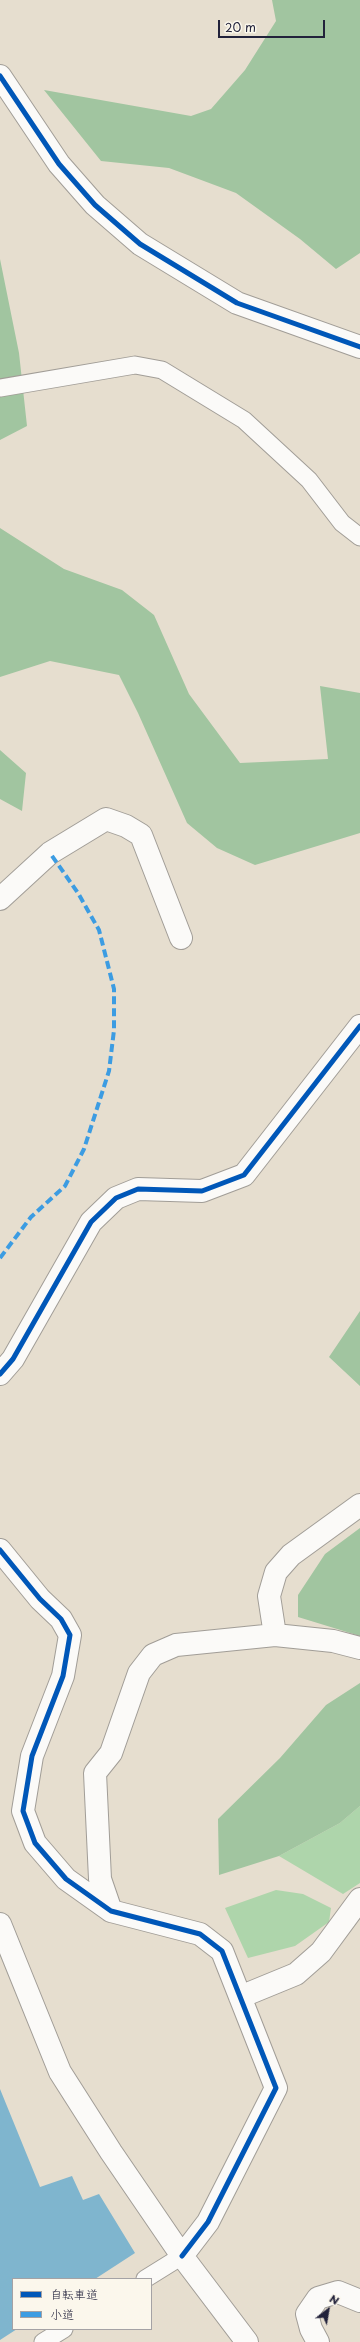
<!DOCTYPE html>
<html>
<head>
<meta charset="utf-8">
<style>
	body { margin:0 }
	#map { position:relative; width:360px; height:2342px; overflow:hidden; background:#e6decf; font-family:"Playpen Sans","Klee One",sans-serif }
	canvas { display:block }
	.legend { position:absolute; left:12px; top:2278px; width:140px; height:52px; box-sizing:border-box; background:#fbf7ec; border:1px solid #a4a2a5; margin:0; padding:5px 7px; list-style:none; font-size:12px; color:#22223b }
	.legend li { display:flex; align-items:center; gap:8px; height:20px }
	.legend b { width:20px; border:1px solid #a4a2a5 }
	.north { position:absolute; left:308px; top:2290px; width:40px; height:40px; -webkit-text-stroke:3px #fbf7ec; paint-order:stroke; rotate:31deg; font-size:11px; font-weight:700; line-height:16px; text-align:center; color:#22223b }
	.north::after { content:''; display:block; margin:auto; width:14px; height:18px; background:#22223b; clip-path:polygon(50% 0,100% 100%,50% 72%,0 100%) }
	.scale { position:absolute; left:218px; top:20px; width:107px; height:18px; box-sizing:border-box; border:2px solid #22223b; border-top:0; padding-left:5px; font-size:12px; line-height:14px; white-space:nowrap; color:#22223b; -webkit-text-stroke:3px #fbf7ec; paint-order:stroke }
</style>
</head>
<body>
<div id="map">
<canvas width="360" height="2342"></canvas>
<ul class="legend">
<li><b style="height:5px;background:#0057b8"></b>自転車道</li>
<li><b style="height:5px;background:#3c9ce2"></b>小道</li>
</ul>
<div class="north">N</div>
<div class="scale">20 m</div>
</div>
<script>
const ctx = document.querySelector('canvas').getContext('2d');
ctx.lineJoin = 'round';
function fill(path, color) { ctx.fillStyle = color; ctx.fill(path, 'evenodd'); }
const toPath = rows => new Path2D(rows.map(r => 'M' + r).join(''));
function strokePath(path, color, width, dash) { ctx.strokeStyle = color; ctx.lineWidth = width; ctx.lineCap = dash ? 'butt' : 'round'; ctx.setLineDash(dash || []); ctx.stroke(path); }
fill(toPath([
	[360,1806,360,1883,343,1894,279,1856,340,1823],
	[276,1890,303,1894,331,1908,329,1922,295,1946,248,1958,225,1908]
]), '#aed5ab');
fill(toPath([
	[272,0,360,0,360,253,336,269,300,239,236,193,169,168,101,161,44,90,191,116,211,109,245,70,276,21],
	[0,259,19,353,27,426,0,440],
	[0,528,64,569,122,590,154,615,189,694,240,763,328,759,320,686,360,693,360,833,255,865,217,848,187,823,138,713,119,675,50,661,0,677],
	[0,750,26,773,22,811,0,799],
	[360,1311,360,1386,329,1357],
	[360,1528,360,1636,298,1617,298,1595,325,1554],
	[360,1683,360,1806,340,1823,279,1856,219,1875,218,1819,280,1758,326,1705]
]), '#a1c5a0');
fill(toPath([
	[0,2089,40,2187,72,2176,83,2200,99,2194,135,2253,95,2279,13,2279,13,2329,17,2329,0,2340]
]), '#7fb5ce');
const service = toPath([
	[0,388,135,365,162,370,244,420,309,480,342,523,360,537],
	[145,2279,182,2256],
	[43,2342,64,2329]
]);
const minor = toPath([
	[0,76,59,164,95,205,140,244,237,303,360,347],
	[0,899,50,853,106,819,126,826,141,835,181,938],
	[0,1374,13,1359,91,1222,116,1198,138,1189,202,1191,244,1175,360,1026],
	[0,1550,40,1599,61,1619,70,1635,63,1676,32,1756,23,1811,35,1843,66,1879,111,1911,200,1934,222,1951,276,2088,208,2222,182,2256],
	[275,1635,269,1596,276,1572,291,1555,360,1505],
	[111,1911,100,1879,95,1773,111,1753,139,1673,153,1655,176,1645,275,1635,333,1641,360,1648],
	[0,1924,60,2072,111,2152,182,2256,247,2342],
	[240,1997,296,1974,321,1952,360,1899],
	[318,2342,311,2329,307,2314,318,2298,338,2292,360,2301]
]);
strokePath(service, '#a19d97', 19);
strokePath(minor, '#a19d97', 24);
strokePath(service, '#fbfaf8', 17);
strokePath(minor, '#fbfaf8', 22);
strokePath(toPath([
	[0,1258,31,1217,65,1186,84,1149,109,1071,114,1030,114,989,99,930,78,893,50,853]
]), '#3c9ce2', 4, [8, 4]);
strokePath(toPath([
	[0,76,59,164,95,205,140,244,237,303,360,347],
	[0,1374,13,1359,91,1222,116,1198,138,1189,202,1191,244,1175,360,1026],
	[0,1550,40,1599,61,1619,70,1635,63,1676,32,1756,23,1811,35,1843,66,1879,111,1911,200,1934,222,1951,276,2088,208,2222,182,2256]
]), '#0057b8', 5);
</script>
</body>
</html>
